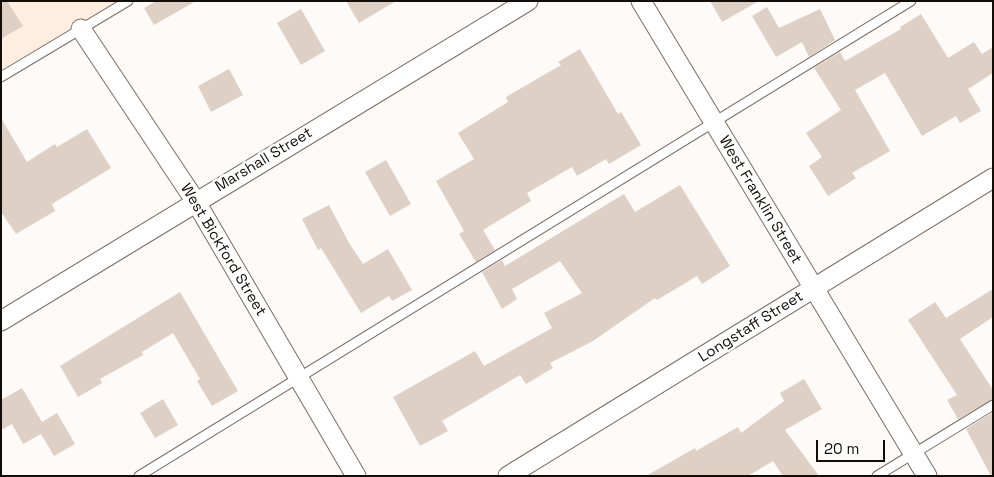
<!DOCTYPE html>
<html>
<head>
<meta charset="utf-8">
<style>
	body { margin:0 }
	#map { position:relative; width:994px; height:477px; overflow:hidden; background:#fdfaf8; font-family:"Space Grotesk",sans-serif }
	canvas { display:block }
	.frame { position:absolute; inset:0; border:2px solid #120d09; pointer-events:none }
	.scale { position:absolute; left:816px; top:440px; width:69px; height:22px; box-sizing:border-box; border:2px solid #120d09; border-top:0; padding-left:6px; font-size:15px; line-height:18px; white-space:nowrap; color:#120d09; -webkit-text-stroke:4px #fff; paint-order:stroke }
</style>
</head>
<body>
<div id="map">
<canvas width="994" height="477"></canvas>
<div class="frame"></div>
<div class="scale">20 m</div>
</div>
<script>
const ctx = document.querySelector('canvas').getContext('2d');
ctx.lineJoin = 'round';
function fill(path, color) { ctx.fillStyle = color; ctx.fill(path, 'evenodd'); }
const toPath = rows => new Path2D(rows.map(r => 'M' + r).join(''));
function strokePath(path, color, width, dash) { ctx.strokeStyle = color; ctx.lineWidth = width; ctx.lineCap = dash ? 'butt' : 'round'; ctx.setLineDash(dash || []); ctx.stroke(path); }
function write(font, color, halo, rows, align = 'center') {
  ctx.font = font + ' "Space Grotesk",sans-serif'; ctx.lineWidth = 5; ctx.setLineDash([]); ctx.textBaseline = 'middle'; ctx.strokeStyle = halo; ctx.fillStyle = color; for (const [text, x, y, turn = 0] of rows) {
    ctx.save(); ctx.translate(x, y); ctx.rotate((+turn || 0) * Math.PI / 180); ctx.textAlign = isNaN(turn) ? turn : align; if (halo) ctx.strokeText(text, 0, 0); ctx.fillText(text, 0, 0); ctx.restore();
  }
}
fill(toPath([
	[1,1,128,1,1,77]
]), '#ffede0');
fill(toPath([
	[1,1,7,1,23,26,1,39],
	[156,1,196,1,154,25,144,8],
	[346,1,396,1,359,23],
	[710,1,759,1,722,22],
	[767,7,779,28,820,9,835,40,809,57,802,42,776,57,752,16],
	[301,9,325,51,301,65,277,23],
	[921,14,948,58,974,42,982,54,993,47,993,73,968,89,981,111,960,123,956,116,922,136,885,73,855,90,890,151,852,173,856,178,828,196,809,166,822,157,806,133,841,110,814,68,840,52,845,61,901,29,900,27],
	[580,49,618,114,621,112,641,145,609,164,606,159,577,176,572,167,527,193,531,201,483,230,495,250,476,262,459,234,464,231,436,181,474,159,458,133,508,102,506,97,561,65,558,62],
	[229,69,243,95,211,112,198,86],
	[1,118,27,162,55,144,57,147,87,129,111,168,52,204,55,211,16,234,1,212],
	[386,160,411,204,390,216,365,172],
	[680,185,730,266,702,284,697,276,657,300,655,298,593,341,550,363,553,368,526,384,520,375,442,421,448,431,420,446,393,397,475,351,484,366,552,328,544,313,582,293,560,261,512,289,517,299,502,309,482,272,502,260,505,266,624,194,635,212],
	[329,205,349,243,363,264,388,249,412,290,392,301,389,296,361,313,321,248,318,250,302,219],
	[993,289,993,317,960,339,993,390,993,399,958,419,947,400,957,395,908,320,935,302,946,318],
	[180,292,238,391,212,406,197,381,200,379,173,333,142,352,143,355,100,379,102,383,78,397,60,366],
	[804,379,822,409,785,430,819,476,783,476,773,461,748,476,646,476,695,448,696,451,738,427,741,433,784,401,780,393],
	[22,388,42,422,57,413,75,444,54,456,41,434,23,444,12,424,1,430,1,400],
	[163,399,178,425,155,438,140,413],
	[993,412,993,476,991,476,966,429]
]), '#dfd0c5');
const lane = toPath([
	[1,77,128,1],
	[139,476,911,1],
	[877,476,993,405]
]);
const street = toPath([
	[641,1,927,476],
	[81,29,196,202,356,476],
	[1,321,528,1],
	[508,476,993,178]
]);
strokePath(lane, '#7b6d64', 11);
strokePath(street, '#7b6d64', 21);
strokePath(lane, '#fff', 9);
strokePath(street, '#fff', 19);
write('15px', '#120d09', '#fff', [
	["Marshall Street",264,160,-31],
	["West Franklin Street",760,200,59],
	["West Bickford Street",223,250,59],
	["Longstaff Street",751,327,-32]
]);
</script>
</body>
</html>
